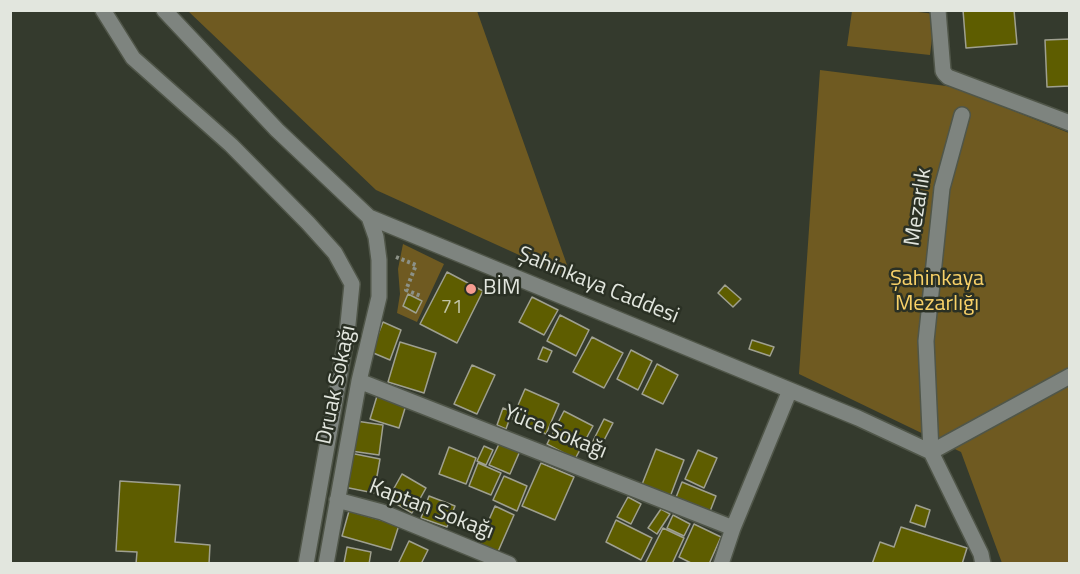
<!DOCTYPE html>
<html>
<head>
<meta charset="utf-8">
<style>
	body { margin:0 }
	#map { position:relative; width:1080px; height:574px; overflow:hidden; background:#343a2d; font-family:"Titillium Web",sans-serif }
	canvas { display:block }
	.frame { position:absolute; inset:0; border:12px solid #e2e6de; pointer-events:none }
</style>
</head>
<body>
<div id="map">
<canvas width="1080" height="574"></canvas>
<div class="frame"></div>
</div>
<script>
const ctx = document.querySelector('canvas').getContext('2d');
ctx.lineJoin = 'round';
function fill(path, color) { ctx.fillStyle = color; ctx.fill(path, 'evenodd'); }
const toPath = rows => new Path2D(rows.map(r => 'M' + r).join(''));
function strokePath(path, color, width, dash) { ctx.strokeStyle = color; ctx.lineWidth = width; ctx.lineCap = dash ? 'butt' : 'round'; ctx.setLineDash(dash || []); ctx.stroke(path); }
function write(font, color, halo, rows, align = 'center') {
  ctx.font = font + ' "Titillium Web",sans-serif'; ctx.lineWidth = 5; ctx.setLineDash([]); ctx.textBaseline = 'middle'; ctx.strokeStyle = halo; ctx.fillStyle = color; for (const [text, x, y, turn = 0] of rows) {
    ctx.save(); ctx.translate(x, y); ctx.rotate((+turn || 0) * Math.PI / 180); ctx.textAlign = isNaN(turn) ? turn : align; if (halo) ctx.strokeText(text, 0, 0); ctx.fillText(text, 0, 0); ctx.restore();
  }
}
fill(toPath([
	[902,10,935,14,930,55,847,46,852,11],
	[188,11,477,11,572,279,376,190],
	[820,70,954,87,1069,133,1069,563,1002,563,961,452,799,374],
	[403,244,444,264,417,322,397,313,400,294,398,269]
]), '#6f5a21');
const building = toPath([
	[963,10,1014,10,1017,44,966,48,963,10],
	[1070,39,1070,86,1047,87,1045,40,1070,39],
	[447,272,483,291,457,343,420,324,447,272],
	[725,285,741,299,733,307,718,293,725,285],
	[408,294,422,301,416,313,403,306,408,294],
	[532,297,558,310,544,335,519,322,532,297],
	[560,315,589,330,576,356,547,341,560,315],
	[383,322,401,330,390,360,371,352,383,322],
	[592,337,623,353,604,388,573,372,592,337],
	[752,340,774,347,770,356,749,349,752,340],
	[400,342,436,353,424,393,388,382,400,342],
	[543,347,552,351,547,362,538,359,543,347],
	[631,350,652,361,638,390,617,379,631,350],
	[657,364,678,375,663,404,642,394,657,364],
	[472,365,495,375,477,414,454,404,472,365],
	[525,389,559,404,546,434,512,419,525,389],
	[377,396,406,405,399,428,370,419,377,396],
	[503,408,512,412,506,429,497,425,503,408],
	[564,411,593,426,575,459,547,444,564,411],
	[604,419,613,423,600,448,592,443,604,419],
	[356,421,383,425,379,455,351,451,356,421],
	[500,442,520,451,510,474,489,465,500,442],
	[484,446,493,450,486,465,477,461,484,446],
	[449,447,476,458,466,484,439,474,449,447],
	[656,449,684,460,670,497,641,487,656,449],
	[698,450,717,458,704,488,685,479,698,450],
	[350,453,380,459,374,493,344,487,350,453],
	[478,463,501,473,491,495,469,486,478,463],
	[541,463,574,477,555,520,522,506,541,463],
	[402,474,426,488,412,513,388,499,402,474],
	[504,476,527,486,517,511,493,500,504,476],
	[120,481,180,485,175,542,210,545,209,564,136,564,137,552,116,551,120,481],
	[682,482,716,496,709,514,675,500,682,482],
	[429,496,455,506,447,527,421,518,429,496],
	[628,497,641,504,631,524,617,517,628,497],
	[916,505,930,510,925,527,910,522,916,505],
	[495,506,514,515,497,554,478,545,495,506],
	[661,509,670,514,657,534,648,528,661,509],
	[349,511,399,525,391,550,342,536,349,511],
	[673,515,690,524,684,536,667,528,673,515],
	[616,520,652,538,641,560,606,542,616,520],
	[694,524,721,537,709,564,693,564,679,557,694,524],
	[901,527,967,548,962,564,872,564,880,542,894,547,901,527],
	[663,528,684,538,672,564,645,564,663,528],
	[409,541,428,550,421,564,398,564,409,541],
	[347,547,371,552,369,564,344,563,347,547]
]);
fill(building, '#5e5d00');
strokePath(building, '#9fa090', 1.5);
const minor = toPath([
	[103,10,133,58,231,145,308,223,335,253,352,284,347,334,306,564],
	[164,10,277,130,369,217,858,418,931,452,1070,376],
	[938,10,943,71,945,74,948,77,1070,123],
	[962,115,942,188,926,341,931,452,981,554,983,564],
	[359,381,733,528],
	[337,500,382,512,509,564],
	[326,564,359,381,379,297,379,260,376,237,369,217],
	[721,564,733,528,790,390]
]);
strokePath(minor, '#505649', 18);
strokePath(toPath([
	[396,257,416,265,406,290,421,296]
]), '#8c9187', 4, [3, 3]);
strokePath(minor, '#7e847f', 15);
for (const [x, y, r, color] of [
	[471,289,6,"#f59c90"]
]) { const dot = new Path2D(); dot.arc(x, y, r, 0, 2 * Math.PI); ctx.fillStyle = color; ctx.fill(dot); strokePath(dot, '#2a3024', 2); }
write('20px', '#c1c4a6', null, [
	["71",452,308]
]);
write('22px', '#e2e6de', '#2a3024', [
	["Mezarlık",919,207,-81],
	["Şahinkaya Caddesi",598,286,22],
	["Druak Sokağı",337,385,-78],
	["Yüce Sokağı",555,433,22],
	["Kaptan Sokağı",431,510,21]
]);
write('22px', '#f8d168', '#2a3024', [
	["Şahinkaya",937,280],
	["Mezarlığı",937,305]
]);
write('22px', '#e2e6de', '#2a3024', [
	["BİM",483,289]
], 'left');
</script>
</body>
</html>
